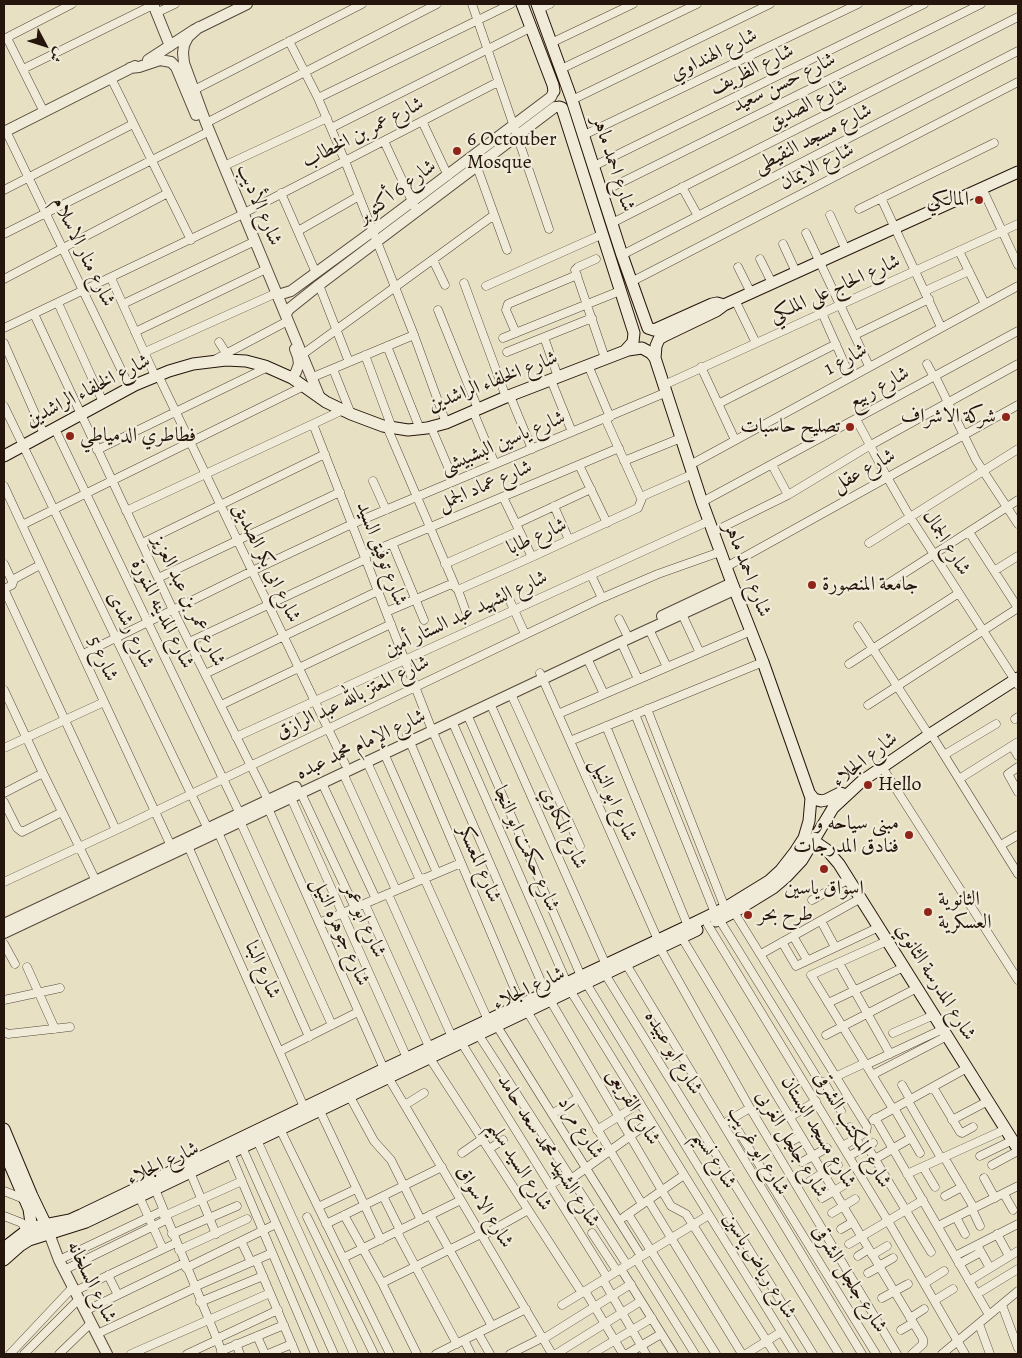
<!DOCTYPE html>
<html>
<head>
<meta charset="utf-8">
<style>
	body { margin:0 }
	#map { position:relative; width:1022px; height:1358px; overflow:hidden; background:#e8e0c3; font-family:Alegreya,Amiri,serif }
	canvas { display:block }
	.frame { position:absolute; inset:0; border:5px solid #25150c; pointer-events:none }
	.north { position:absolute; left:20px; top:20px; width:50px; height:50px; -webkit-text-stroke:4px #f0ebd8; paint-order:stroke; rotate:130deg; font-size:14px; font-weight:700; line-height:20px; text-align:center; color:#25150c }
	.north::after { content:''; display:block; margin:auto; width:18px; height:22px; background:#25150c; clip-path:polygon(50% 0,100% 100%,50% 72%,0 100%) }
</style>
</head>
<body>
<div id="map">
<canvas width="1022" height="1358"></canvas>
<div class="frame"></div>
<div class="north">ش</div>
</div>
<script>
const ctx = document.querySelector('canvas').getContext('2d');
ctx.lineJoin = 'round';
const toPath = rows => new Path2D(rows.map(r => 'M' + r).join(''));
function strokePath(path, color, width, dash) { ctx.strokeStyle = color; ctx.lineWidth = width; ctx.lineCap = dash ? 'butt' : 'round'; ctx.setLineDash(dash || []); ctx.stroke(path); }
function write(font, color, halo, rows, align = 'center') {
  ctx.font = font + ' Alegreya,Amiri,serif'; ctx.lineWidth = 4.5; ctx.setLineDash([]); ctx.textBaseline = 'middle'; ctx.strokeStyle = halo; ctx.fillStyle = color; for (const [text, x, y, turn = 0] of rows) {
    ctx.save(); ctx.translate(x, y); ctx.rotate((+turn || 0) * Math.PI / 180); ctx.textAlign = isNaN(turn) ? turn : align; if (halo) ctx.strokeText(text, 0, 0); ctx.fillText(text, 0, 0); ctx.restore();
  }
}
const minor = toPath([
	[472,4,549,229],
	[539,9,550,4],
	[156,13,175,4],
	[7,38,44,112],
	[4,39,72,4],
	[289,41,318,98,345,161,414,335,446,423],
	[551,43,633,4],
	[23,69,153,5],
	[561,69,697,4],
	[111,78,191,240],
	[194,90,362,4],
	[318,98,511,4],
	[572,100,770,4],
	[422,121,448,176],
	[206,123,437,4],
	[331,128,532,27],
	[6,131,130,388],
	[584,135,858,4],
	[384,141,417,212],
	[224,166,327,118],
	[594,166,924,4],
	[477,167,507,250],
	[682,187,698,216],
	[982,188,1018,265],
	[4,190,133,124],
	[602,192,981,4],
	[281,193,316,273],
	[881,198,941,327],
	[859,209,994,143],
	[244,213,498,82],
	[830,215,846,250],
	[612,223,1018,17],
	[298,231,359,196],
	[806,233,869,366],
	[4,234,204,134],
	[783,244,796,272],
	[959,251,985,304],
	[622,255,1018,51],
	[596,259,578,267,575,270,605,358],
	[760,259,772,283],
	[433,260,445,285],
	[738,267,751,293],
	[111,278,155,376],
	[4,279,168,193],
	[631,282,1018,82],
	[464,283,506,397],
	[319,285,349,362],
	[486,286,603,234],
	[925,291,969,271],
	[735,300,756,343],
	[58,303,103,402],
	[123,304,251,243],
	[438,310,478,409],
	[822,313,850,376],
	[34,314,173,610,268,800],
	[4,328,239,216],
	[135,332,262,271],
	[516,333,506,310,508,304,577,275],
	[855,335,929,299],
	[544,337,558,377],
	[503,338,620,291],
	[219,342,226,353],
	[4,343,44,434],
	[387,346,420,429],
	[145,352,272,295],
	[507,352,592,318],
	[303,354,494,215],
	[365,355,392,428],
	[216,359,284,323],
	[927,364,934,377],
	[588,365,610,417],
	[701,367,735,440],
	[333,369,351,414],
	[158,375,345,764],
	[935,376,976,460,1018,524],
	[313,377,414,335],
	[551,380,572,432],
	[664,385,1018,224],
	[510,396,532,449],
	[718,404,836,344],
	[4,406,208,829],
	[473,411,495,464],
	[605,418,641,498],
	[856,419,887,477,910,517,1018,685],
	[313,424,430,725,546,993],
	[387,427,456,588],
	[431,427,454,481],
	[55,429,240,814],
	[97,450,268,367],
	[624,461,681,438],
	[579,465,607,523],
	[690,465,1018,286],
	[772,465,788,495],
	[373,481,386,510],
	[4,486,171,846],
	[503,497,532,557],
	[702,502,1018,331],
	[554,506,569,540],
	[126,511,343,410],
	[516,524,591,489],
	[22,525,304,386],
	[713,532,788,495,869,446,1018,364],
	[969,532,1018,608],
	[142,543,325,454],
	[392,543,424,620],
	[869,543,1018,449],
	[364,555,619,448],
	[4,564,12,581],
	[445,564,519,531],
	[726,567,1018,405],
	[994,571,1018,556],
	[591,575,602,598],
	[158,578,340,492],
	[886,585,1018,500],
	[4,589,116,830],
	[4,589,12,585,14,579,40,565],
	[458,590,466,612],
	[510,601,525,634],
	[386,612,449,585,453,585,457,589,460,589,532,557,638,508,643,496,693,474],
	[682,614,700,653],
	[619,619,626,633],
	[858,626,929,735],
	[649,629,667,667],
	[189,642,366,559],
	[621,642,638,679],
	[83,654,252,571,352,524,667,392],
	[587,658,604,694],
	[849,664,959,593],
	[540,673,658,940],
	[205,674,378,591],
	[4,690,43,773,96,881],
	[511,694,580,846],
	[490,703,606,965],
	[221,705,391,624],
	[868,705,1018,608],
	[647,709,725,908],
	[467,714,581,976],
	[558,714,751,631],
	[635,714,715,913],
	[1015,719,1018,717],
	[452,721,570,990,795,1354],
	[606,726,688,926],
	[931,734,1018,874],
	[407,735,521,1004],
	[236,737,709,521],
	[570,741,763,662],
	[1012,746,1018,756],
	[4,748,104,702],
	[384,753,437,873],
	[944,755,996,724],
	[367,762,420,880],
	[882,767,1018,980],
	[1018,767,1008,774,1018,792],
	[343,773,396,890],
	[959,779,1018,742],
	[322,783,376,899],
	[4,793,43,773],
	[301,793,355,908],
	[291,798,407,1058],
	[4,802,17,828,22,832,62,812],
	[268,808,384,1069],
	[240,821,332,1025],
	[218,832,309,1037],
	[1001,845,1018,835],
	[188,846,304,1107],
	[424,878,488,1020],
	[4,882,116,830,602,598,658,574,720,552],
	[388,894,452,1037],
	[812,900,849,879],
	[365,904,431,1051],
	[734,912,867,1127,866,1132,843,1146],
	[719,919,821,1084],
	[821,921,835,947],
	[319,923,461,863],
	[708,925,888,1221,965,1354],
	[793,936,807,960],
	[682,938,923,1339,923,1344,912,1354],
	[887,941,811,975,893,1109],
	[782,942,796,966,879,927],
	[4,944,15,964],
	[660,948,750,1108,897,1354],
	[761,954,861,898],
	[839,963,890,1054],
	[626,964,862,1354],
	[27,967,55,1029],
	[605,974,839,1354],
	[586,983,813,1354],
	[4,1000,60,988],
	[550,1000,671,1206,686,1214,775,1354],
	[828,1003,904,967],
	[527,1011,642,1204],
	[495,1023,641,1256],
	[4,1032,8,1034,70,1027],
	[893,1033,934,1015],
	[478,1034,627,1265],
	[826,1035,917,988],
	[461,1042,607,1277],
	[280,1051,358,1012],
	[429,1057,582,1293],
	[866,1065,943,1029],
	[872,1075,947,1036],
	[837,1076,865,1063],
	[388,1077,552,1354],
	[824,1082,841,1111],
	[902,1085,910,1099],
	[933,1087,960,1132,962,1133,973,1127],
	[349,1095,374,1141,391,1160,421,1220],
	[908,1101,941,1158],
	[405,1105,424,1093],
	[894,1108,920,1153],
	[319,1109,381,1240],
	[552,1114,578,1098],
	[790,1117,816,1101],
	[875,1118,989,1315],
	[731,1119,876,1354],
	[873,1120,967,1068],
	[952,1120,988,1101],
	[728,1121,750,1108],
	[850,1127,862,1149],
	[280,1129,390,1354],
	[597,1130,640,1103],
	[257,1140,354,1354],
	[792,1141,801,1136],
	[867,1146,931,1252],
	[242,1147,334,1354],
	[489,1149,503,1140],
	[230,1153,315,1354],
	[462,1153,482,1139],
	[849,1156,873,1143],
	[980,1156,1013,1140],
	[944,1157,974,1208],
	[875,1159,911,1138],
	[802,1162,827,1148],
	[992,1165,1018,1151],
	[923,1167,935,1187],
	[190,1172,216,1234],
	[824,1174,838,1165],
	[907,1174,1006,1129],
	[984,1178,995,1198],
	[571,1179,651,1121],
	[810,1181,823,1173],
	[550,1185,568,1174],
	[155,1189,223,1354],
	[4,1191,24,1199],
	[834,1191,849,1182],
	[1004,1194,1013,1210],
	[139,1196,163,1249],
	[383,1196,400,1230],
	[945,1196,962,1187],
	[822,1198,834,1191],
	[648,1200,742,1354],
	[318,1207,356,1189],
	[972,1209,980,1226],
	[832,1213,855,1199],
	[628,1214,716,1354],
	[344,1215,382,1283,417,1354],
	[430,1215,492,1326],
	[4,1216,22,1223,26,1231],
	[164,1216,242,1181],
	[307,1217,374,1354],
	[624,1217,684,1175],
	[956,1217,965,1234],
	[326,1224,442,1167],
	[938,1226,1018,1186],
	[841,1229,853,1222],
	[397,1232,457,1344],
	[592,1233,617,1271],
	[172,1234,237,1206],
	[997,1234,1009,1256],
	[482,1236,528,1210],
	[241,1241,251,1262],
	[849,1244,923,1200],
	[977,1245,990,1268],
	[179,1250,247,1219],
	[872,1255,887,1246],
	[858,1256,869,1249],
	[955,1256,1018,1224],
	[343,1258,461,1200],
	[636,1259,695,1354],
	[59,1260,162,1211],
	[256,1260,296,1354],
	[959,1264,981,1252],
	[879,1266,893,1258],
	[186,1268,276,1224],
	[621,1269,674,1354],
	[64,1270,166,1220],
	[868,1273,879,1267],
	[108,1275,118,1295],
	[603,1280,646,1354],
	[969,1281,1018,1251],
	[382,1283,481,1234],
	[925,1283,944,1271],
	[194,1287,272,1253],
	[75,1291,176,1243],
	[585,1291,623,1354],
	[977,1294,1018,1269],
	[882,1298,908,1284],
	[935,1300,953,1289],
	[200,1302,263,1276],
	[562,1305,709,1215],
	[1002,1305,1018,1348],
	[85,1311,184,1263],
	[910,1318,924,1309],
	[979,1324,990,1354],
	[901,1330,913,1323],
	[478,1333,490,1354],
	[97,1334,195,1288],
	[257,1336,265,1354],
	[216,1339,278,1310],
	[543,1339,631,1284],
	[464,1340,471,1354],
	[236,1344,240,1354],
	[221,1351,284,1325],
	[10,1354,73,1287],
	[24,1354,79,1299],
	[59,1354,91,1323],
	[131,1354,270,1293],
	[187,1354,217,1340],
	[268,1354,292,1344],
	[436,1354,526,1309],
	[510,1354,542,1338],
	[556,1354,641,1301],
	[592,1354,652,1318],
	[627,1354,661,1334],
	[746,1354,781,1332],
	[942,1354,1018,1291]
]);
const tertiary = toPath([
	[153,4,170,46],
	[199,27,188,37,184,45,183,53,184,63,206,123,320,398],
	[148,60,194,30,247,4],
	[130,68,139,67,160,60,171,62,176,67,196,115],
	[4,132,135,66],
	[278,295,291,291,373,231,551,97,554,91],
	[286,314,289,309,319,285,555,107,559,107],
	[292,378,296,372,299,364,298,357,295,349],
	[662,616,732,583],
	[4,924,296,787],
	[4,933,621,642,734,590],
	[47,1228,59,1260,107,1354]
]);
const secondary = toPath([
	[522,4,553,85,554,91],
	[537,4,572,100,622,255,648,328,654,330,712,304,717,303,724,305],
	[559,107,562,108,634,333,633,342,625,351],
	[4,456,135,385,169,371,193,364,226,360,246,361,265,366,292,378,326,402,351,414,383,426,408,430,427,428,446,423,506,397,628,350,642,348,651,353,655,358],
	[810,794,814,799,821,801,826,800,840,793,846,795],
	[814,841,827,850,839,864,1018,1149],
	[716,921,734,912,773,888,787,876,802,860,833,808,862,781,929,735,1018,678],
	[4,1129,32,1196,46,1225],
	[4,1151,29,1209,31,1223,30,1230],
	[4,1248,26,1231,39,1226,70,1220,81,1215,384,1069,688,926,725,908,769,881,781,870,795,852,804,838,809,821,811,798,763,662,732,583,702,502,655,358,656,346,659,339,664,336,716,311,724,305,1018,172],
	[4,1260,21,1245,29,1240,86,1222,697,930]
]);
strokePath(minor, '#56483a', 9);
strokePath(tertiary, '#56483a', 12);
strokePath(secondary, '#25150c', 13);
strokePath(minor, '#f0ebd8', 8);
strokePath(tertiary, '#f0ebd8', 10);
strokePath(secondary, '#f0ebd8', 11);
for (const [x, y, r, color] of [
	[457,151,5,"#8f2418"],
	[979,200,5,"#8f2418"],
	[1006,417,5,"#8f2418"],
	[850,427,5,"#8f2418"],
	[70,436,5,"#8f2418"],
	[812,585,5,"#8f2418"],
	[868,785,5,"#8f2418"],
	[909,835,5,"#8f2418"],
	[824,869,5,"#8f2418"],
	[928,912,5,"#8f2418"],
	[748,915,5,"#8f2418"]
]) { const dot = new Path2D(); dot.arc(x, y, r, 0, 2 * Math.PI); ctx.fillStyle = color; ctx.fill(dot); strokePath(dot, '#f0ebd8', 2); }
write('20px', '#25150c', '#f0ebd8', [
	["شارع الهنداوي",714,55,-26],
	["شارع الظريف",752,70,-26],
	["شارع حسن سعيد",784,83,-26],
	["شارع الصديق",808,105,-27],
	["شارع عمر بن الخطاب",363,133,-27],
	["شارع مسجد النقيطى",813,139,-27],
	["شارع احمد ماهر",613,164,72],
	["شارع الايمان",817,167,-27],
	["شارع 6 أكتوبر",397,192,-37],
	["شارع الأديب",259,205,67],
	["شارع منار الاسلام",83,252,64],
	["شارع الحاج على الملكي",835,289,-24],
	["شارع 1",846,360,-29],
	["شارع الخلفاء الراشدين",493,382,-21],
	["شارع ربيع",879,388,-29],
	["شارع الخلفاء الراشدين",88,391,-27],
	["شارع ياسين البشبيشى",503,443,-23],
	["شارع عقل",864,471,-29],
	["شارع عماد الجمل",485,486,-23],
	["شارع طابا",537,537,-24],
	["شارع الجمال",946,543,58],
	["شارع توفيق السيد",381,554,69],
	["شارع ابى بكر الصديق",266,563,64],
	["شارع احمد ماهر",747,570,69],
	["شارع عمر بن عبد العزيز",188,601,64],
	["شارع المدينه المنورة",162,614,64],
	["شارع الشهيد عبد الستار أمين",466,614,-25],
	["شارع رشدى",130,630,64],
	["شارع 5",102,659,65],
	["شارع المعتز بالله عبد الرازق",353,698,-26],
	["شارع الإمام محمد عبده",361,745,-25],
	["شارع الجلاء",865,760,-38],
	["شارع ابو النيل",613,800,66],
	["شارع المكاوي",563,828,66],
	["شارع حكمت ابو النجا",526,849,66],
	["شارع المعسكر",479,864,67],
	["شارع ابو عمر",364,921,66],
	["شارع جوهره النيل",340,932,66],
	["شارع البنا",262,970,66],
	["شارع المدرسة الثانوي",935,982,58],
	["شارع الجلاء",529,989,-25],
	["شارع ابو عبيده",673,1053,59],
	["شارع القريعى",633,1107,59],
	["شارع مراد",580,1128,58],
	["شارع المكتب الشرقى",852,1130,59],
	["شارع مسجد البستان",818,1132,59],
	["شارع جلجل الغربى",791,1144,59],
	["شارع الشهيد محمد سعد حامد",548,1151,58],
	["شارع ابو غريب",758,1151,59],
	["شارع نسيم",714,1160,58],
	["شارع الجلاء",163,1164,-25],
	["شارع السيد سليم",519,1166,57],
	["شارع الاسواق",484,1207,59],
	["شارع رياض ياسين",759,1266,58],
	["شارع جلجل الشرقى",849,1279,58],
	["شارع السلخانه",91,1282,64]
]);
write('20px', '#25150c', '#f0ebd8', [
	["6 Octouber",467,140],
	["Mosque",467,163],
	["المالكي",969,200,"right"],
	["شركة الاشراف",996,417,"right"],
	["تصليح حاسبات",840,427,"right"],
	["فطاطري الدمياطي",80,436],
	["جامعة المنصورة",822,585],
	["Hello",878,785],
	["مبنى سياحه و",899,824,"right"],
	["فنادق المدرجات",899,847,"right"],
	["اسواق ياسين",824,889,"center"],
	["الثانوية",938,900],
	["العسكرية",938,923],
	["طرح بحر",758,915]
], 'left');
</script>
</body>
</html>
